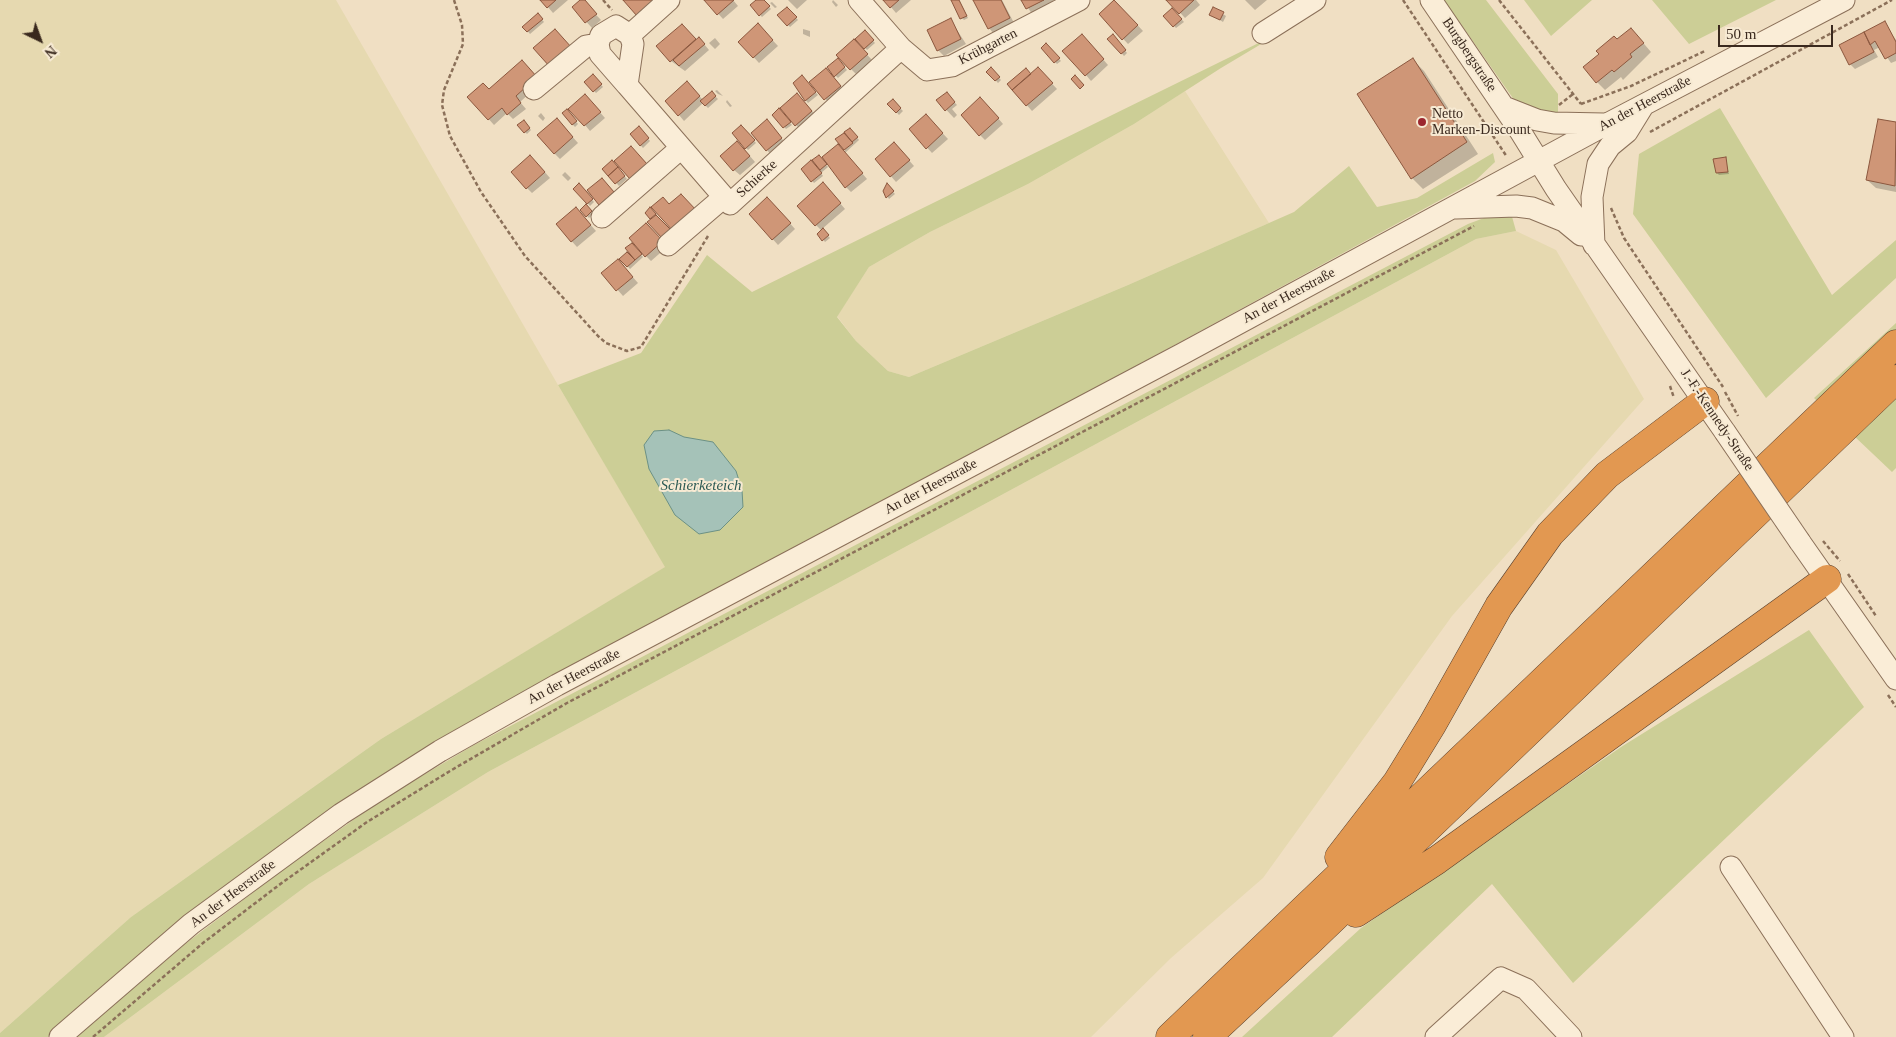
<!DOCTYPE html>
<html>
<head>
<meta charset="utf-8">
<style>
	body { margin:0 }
	#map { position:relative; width:1896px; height:1037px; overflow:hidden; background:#f0dfc3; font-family:"Times New Roman",serif }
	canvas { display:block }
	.north { position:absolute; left:15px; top:15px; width:50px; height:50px; -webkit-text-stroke:4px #f7ead3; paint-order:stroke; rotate:138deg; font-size:14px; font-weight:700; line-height:20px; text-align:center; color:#3a291e }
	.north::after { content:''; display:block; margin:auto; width:18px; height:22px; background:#3a291e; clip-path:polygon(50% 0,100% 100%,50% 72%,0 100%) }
	.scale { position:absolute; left:1718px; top:25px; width:115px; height:22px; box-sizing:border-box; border:2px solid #3a291e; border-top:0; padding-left:6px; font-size:15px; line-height:18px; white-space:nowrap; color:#3a291e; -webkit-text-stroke:4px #f7ead3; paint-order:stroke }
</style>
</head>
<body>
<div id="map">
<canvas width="1896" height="1037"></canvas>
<div class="north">N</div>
<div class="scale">50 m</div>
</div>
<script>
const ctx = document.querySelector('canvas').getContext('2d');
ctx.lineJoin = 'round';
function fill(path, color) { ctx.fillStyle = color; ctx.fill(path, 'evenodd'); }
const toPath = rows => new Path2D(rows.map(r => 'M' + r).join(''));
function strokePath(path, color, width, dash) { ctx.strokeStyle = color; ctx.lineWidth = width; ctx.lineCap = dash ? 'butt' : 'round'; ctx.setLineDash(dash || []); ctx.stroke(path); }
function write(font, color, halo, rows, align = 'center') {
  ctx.font = font + ' "Times New Roman",serif'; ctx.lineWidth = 4; ctx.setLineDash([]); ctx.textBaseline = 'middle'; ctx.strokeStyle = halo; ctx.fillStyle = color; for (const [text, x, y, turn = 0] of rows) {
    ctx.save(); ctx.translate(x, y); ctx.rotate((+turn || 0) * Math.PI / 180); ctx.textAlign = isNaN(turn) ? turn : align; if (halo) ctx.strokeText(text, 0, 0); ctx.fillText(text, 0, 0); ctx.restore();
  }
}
fill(toPath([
	[0,0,336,0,558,385,666,567,381,739,131,917,0,1033],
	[1185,91,1269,223,1128,285,909,377,888,371,856,341,837,316,869,267,930,232,1028,184,1134,124],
	[1516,231,1556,250,1644,399,1452,616,1263,878,1171,958,1091,1037,104,1037,309,884,488,772,1476,239]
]), '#e6d9b0');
fill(toPath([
	[1444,0,1486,0,1558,94,1558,121,1536,131],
	[1524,0,1592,0,1551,36],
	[1652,0,1776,0,1689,44],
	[1283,31,1221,68,1134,124,1028,184,930,232,869,267,837,317,856,341,888,371,909,377,1128,285,1294,212,1349,166,1377,207,1417,198,1493,153,1495,162,1475,181,854,520,489,712,112,980,48,1037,0,1037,0,1033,131,917,381,739,665,567,558,385,641,353,707,255,752,292],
	[1720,108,1832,295,1896,240,1896,278,1766,398,1633,214,1639,154],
	[1511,213,1516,231,1476,239,488,772,309,884,104,1037,76,1037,185,944,288,866,383,799,474,745,1468,224,1484,218],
	[1896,323,1896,468,1892,472,1814,398],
	[1809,630,1864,707,1573,983,1492,884,1332,1037,1242,1037,1361,928,1621,747]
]), '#ccce96');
const water = toPath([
	[669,430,684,437,713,442,736,471,742,490,743,507,720,530,699,534,675,515,649,469,644,445,654,431,669,430]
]);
fill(water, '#a5c2b8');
strokePath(water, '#6c9185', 1);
fill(toPath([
	[542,0,568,0,553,13],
	[582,0,601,20,592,28,573,7],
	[706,0,733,0,738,6,723,19],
	[758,0,763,0,771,9,762,17,751,5],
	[788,0,807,0,797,9],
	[833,0,838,5,836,7,832,2],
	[885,0,911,0,896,13],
	[955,0,960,1,968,18,964,20,962,18],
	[974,0,1002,0,1014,23,994,34,989,28],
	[1023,0,1053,0,1055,3,1032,14],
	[1168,0,1196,0,1200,5,1185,18],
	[1245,0,1267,0,1255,10],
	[1115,1,1143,31,1128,44,1100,14],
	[772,2,777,7,775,8,770,3],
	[787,8,798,20,790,27,779,15],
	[1213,8,1226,16,1223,22,1210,14],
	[1172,9,1184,22,1176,28,1165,16],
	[538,15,544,22,530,34,524,27],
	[950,19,966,44,944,56,938,50],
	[1884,23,1896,40,1896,61,1891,63,1880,47,1874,50,1878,57,1855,69,1850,64],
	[803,29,810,31,810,37,803,34],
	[763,30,778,46,759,63,740,42],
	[687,31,696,41,704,44,709,50,685,71,671,61],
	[865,32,875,43,867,50,857,39],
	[1113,36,1127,53,1124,56,1109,39],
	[715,38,720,44,715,49,709,43],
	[1639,38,1651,52,1623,80,1621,77,1605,90,1597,82,1617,40],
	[1087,41,1108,65,1091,81,1086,75],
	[1046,45,1061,61,1057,64,1042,48],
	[859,46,872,60,856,74,851,69],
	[838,60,847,70,838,78,828,68],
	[1413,60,1424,71,1478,154,1423,189,1412,178],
	[991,69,1001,80,998,83,988,72],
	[1043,74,1057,89,1032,111,1009,85,1031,75],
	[593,75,603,87,596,93,586,82],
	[831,75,846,92,831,105,811,83],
	[802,77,818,95,808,103,798,91],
	[541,83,520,102,526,109,513,119,507,113,494,125,469,97,489,91],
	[692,88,703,100,712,93,718,99,708,108,703,103,684,121,679,115],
	[717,90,723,96,718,94,715,91],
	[947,94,957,105,952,109,957,115,954,118,938,101],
	[727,100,732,106,730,107,726,102],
	[803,100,817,117,801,130,796,125],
	[590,101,605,118,590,131,585,125],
	[893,101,903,111,899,115,889,104],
	[986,104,1003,124,985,140,980,135],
	[779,110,792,125,786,129,774,115],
	[567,111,578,124,575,127,563,114],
	[541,113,545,118,543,121,538,116],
	[1879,120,1896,123,1896,192,1876,188,1867,180],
	[931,121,948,139,932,153,910,129],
	[524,122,531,130,527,134,519,126],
	[562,125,578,143,560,159,554,153],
	[741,126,756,143,748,150,733,133],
	[772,126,786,144,772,156,767,150],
	[639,128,650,141,643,148,631,135],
	[850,129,859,140,845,153,867,179,851,192,846,187,845,150,837,140],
	[743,148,755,162,740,175,734,170],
	[899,149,914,166,896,182,876,159],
	[819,156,828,167,821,173,823,176,814,183,803,170],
	[1725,158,1729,174,1719,175,1717,173],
	[536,162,550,178,532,193,527,188],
	[612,162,627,179,619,186,604,169],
	[565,172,571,178,568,181,562,175],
	[579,185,594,202,590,206,575,189],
	[887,185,895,194,889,199,884,190],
	[828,189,845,209,822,229,830,238,825,242,819,234,822,231,816,225],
	[773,204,795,229,778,245,750,214],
	[586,206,593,214,589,218,581,210],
	[581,214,596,231,577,247,557,225],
	[652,230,667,247,651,261,646,256],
	[632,244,643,257,630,269,621,259,629,251],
	[623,266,638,283,623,296,603,273]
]), '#0003');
const building = toPath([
	[540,0,556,0,547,8,540,0],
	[580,0,585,0,597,14,585,23,572,7,580,0],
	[623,0,655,0,637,16,623,0],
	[704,0,734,0,717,15,704,0],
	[756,0,764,0,770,6,759,16,750,5,756,0],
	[883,0,899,0,890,8,883,0],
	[951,0,959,0,967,16,960,19,951,0],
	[973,0,1001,0,1010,18,988,29,973,0],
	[1021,0,1044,0,1026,9,1021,0],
	[1114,0,1138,25,1122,40,1099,14,1114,0],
	[1166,0,1194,0,1179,14,1166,0],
	[787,7,797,17,787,26,777,15,787,7],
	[1213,7,1224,12,1220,20,1209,15,1213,7],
	[1172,8,1182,19,1173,27,1163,16,1172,8],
	[538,13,543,19,527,32,522,27,538,13],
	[951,18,961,39,937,51,927,30,951,18],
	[1885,21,1896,42,1896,53,1885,59,1875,41,1870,45,1864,32,1885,21],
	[758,23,773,40,753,58,738,42,758,23],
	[682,24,696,39,670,62,656,46,682,24],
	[1631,28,1644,43,1630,54,1632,57,1614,72,1612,70,1596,83,1583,67,1599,54,1596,51,1614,36,1617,39,1631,28],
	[555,29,572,48,550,67,533,48,555,29],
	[865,30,874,40,864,49,855,39,865,30],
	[1864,32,1874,52,1849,65,1839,45,1864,32],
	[1082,34,1104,59,1085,76,1062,51,1082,34],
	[1113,34,1126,50,1121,54,1107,39,1113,34],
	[699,37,705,44,679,66,673,60,699,37],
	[854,39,868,54,850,70,836,55,854,39],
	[1046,43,1060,58,1054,63,1041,48,1046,43],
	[838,58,845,67,834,77,827,67,838,58],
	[1413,58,1467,142,1411,179,1357,94,1413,58],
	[522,60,537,77,516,96,521,103,507,115,502,108,488,120,467,97,483,83,489,89,522,60],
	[991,67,1000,77,995,81,986,72,991,67],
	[1038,67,1053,83,1026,106,1012,90,1038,67],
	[826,68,841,86,824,100,809,82,826,68],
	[1026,68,1031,74,1012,90,1007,84,1026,68],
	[593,74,602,84,593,92,584,82,593,74],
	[802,75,816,92,805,101,793,83,802,75],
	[1075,75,1084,85,1080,89,1071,79,1075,75],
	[687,81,700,96,678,116,665,101,687,81],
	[712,91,716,96,705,106,700,101,712,91],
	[947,92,955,102,945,111,936,100,947,92],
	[797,93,812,111,795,126,780,108,797,93],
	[585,94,601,112,584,126,568,109,585,94],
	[980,97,999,118,979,136,961,115,980,97],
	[893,99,901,108,896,113,887,104,893,99],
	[779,108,791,122,783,128,772,115,779,108],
	[567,109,577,121,572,125,562,113,567,109],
	[926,114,943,133,926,149,909,129,926,114],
	[557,118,573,137,554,154,537,135,557,118],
	[767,119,782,138,766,151,751,133,767,119],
	[1878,119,1896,122,1895,186,1866,180,1878,119],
	[524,120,530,128,524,133,517,125,524,120],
	[741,125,755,140,745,149,732,133,741,125],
	[639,126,649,138,640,146,630,134,639,126],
	[850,128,858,137,852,142,844,132,850,128],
	[844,133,853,143,844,150,835,139,844,133],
	[737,141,750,156,733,171,720,156,737,141],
	[894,142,910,160,890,177,875,159,894,142],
	[838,144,863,173,845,188,822,157,838,144],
	[631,146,647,164,630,179,614,161,631,146],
	[530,155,545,172,526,189,511,172,530,155],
	[819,155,827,164,820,170,812,160,819,155],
	[1726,157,1728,172,1716,173,1713,159,1726,157],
	[612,160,618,167,608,176,602,169,612,160],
	[811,160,822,173,811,182,801,169,811,160],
	[618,167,625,176,615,184,608,176,618,167],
	[602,178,614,192,599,205,587,190,602,178],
	[823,182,841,203,815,226,797,206,823,182],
	[579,183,593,199,587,204,573,189,579,183],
	[887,183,894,191,886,198,883,191,887,183],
	[681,194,697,211,674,232,651,207,663,197,669,204,681,194],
	[767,197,791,223,772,240,749,214,767,197],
	[586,204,592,211,586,217,580,210,586,204],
	[576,207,591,225,571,242,556,224,576,207],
	[650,207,656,214,650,219,645,213,650,207],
	[656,215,671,230,662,238,647,222,656,215],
	[646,223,663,241,645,257,629,238,646,223],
	[823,228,829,235,822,241,817,234,823,228],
	[632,243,642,254,635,260,625,248,632,243],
	[627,252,635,260,627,267,619,259,627,252],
	[618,259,633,277,616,291,601,273,618,259]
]);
fill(building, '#cf9677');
strokePath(building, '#8b573e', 1);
const minor = toPath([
	[859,0,901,48,927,70,952,66,1079,0],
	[1431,0,1520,131,1556,189,1725,432],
	[1263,33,1315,0],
	[630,35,669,0],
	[627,85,600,54,598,44,601,35,616,26,630,35,633,44,627,85,730,204,901,48],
	[534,89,586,46,598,44],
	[1504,107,1537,120,1554,123,1604,124],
	[1456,208,1516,206,1532,208,1564,221,1581,235],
	[602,217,681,148],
	[668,245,724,197],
	[1594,245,1592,197,1598,164,1610,146,1627,132,1643,106],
	[1800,542,1896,679],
	[1731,867,1843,1037],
	[60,1037,191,924,341,814,440,751,557,685,1182,354,1607,124,1844,0],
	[1436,1037,1501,978,1526,989,1571,1037]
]);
const highway = toPath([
	[1339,857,1397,782,1432,725,1499,606,1550,534,1607,475,1705,401],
	[1356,913,1437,860,1827,579],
	[1170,1037,1896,344],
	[1207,1037,1310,941,1896,379]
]);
strokePath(minor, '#8b7059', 23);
strokePath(highway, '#583f2d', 29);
strokePath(toPath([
	[454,0,462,25,463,44,444,90,442,105,450,136,481,192,525,256,598,336,606,343,627,351,641,347,708,236],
	[603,0,612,10],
	[1403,0,1507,157],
	[1499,0,1581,104],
	[1581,104,1631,86,1705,51],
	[1559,105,1573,94],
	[1650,132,1892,0],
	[1611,208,1624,238,1723,387],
	[1670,386,1674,398],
	[1725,392,1738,416],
	[1823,541,1840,561],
	[1848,574,1876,616],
	[1888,695,1896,707],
	[93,1037,203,943,279,885,367,822,450,771,567,703,1474,226]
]), '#8b7059', 2.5, [4, 2.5]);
strokePath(minor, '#faedd7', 21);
strokePath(highway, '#e29851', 28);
const minorBridge = toPath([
	[1725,432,1800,542]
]);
strokePath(minorBridge, '#8b7059', 23, []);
strokePath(minorBridge, '#faedd7', 21);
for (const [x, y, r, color] of [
	[1422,122,5,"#9c272f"]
]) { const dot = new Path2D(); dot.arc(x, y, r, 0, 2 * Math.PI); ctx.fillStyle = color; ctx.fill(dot); strokePath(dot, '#f7ead3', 2); }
write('14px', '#3a291e', '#f7ead3', [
	["Krühgarten",988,47,-27],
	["Burgbergstraße",1469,55,56],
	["An der Heerstraße",1645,104,-28],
	["Schierke",757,179,-42],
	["An der Heerstraße",1289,296,-28],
	["J.-F.-Kennedy-Straße",1717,420,56],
	["An der Heerstraße",931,487,-28],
	["An der Heerstraße",574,677,-28],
	["An der Heerstraße",233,894,-37]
]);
write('14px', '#3a291e', '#f7ead3', [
	["Netto",1432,114],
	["Marken-Discount",1432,130]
], 'left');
write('italic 15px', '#2c5a54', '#f7ead3', [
	["Schierketeich",701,486]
]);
</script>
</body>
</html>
